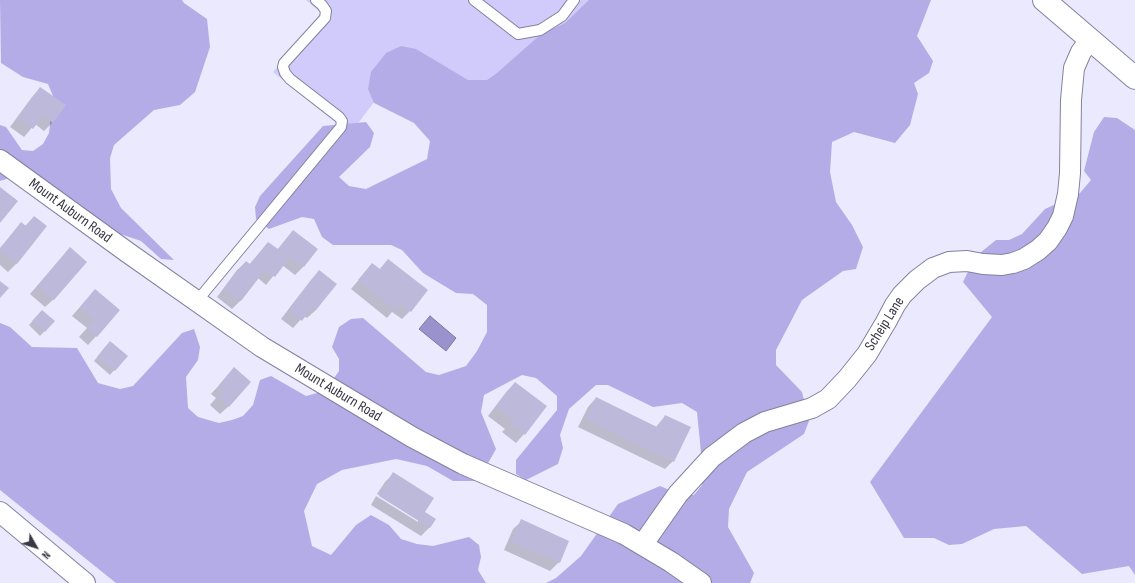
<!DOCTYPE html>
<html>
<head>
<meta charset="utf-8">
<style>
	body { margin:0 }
	#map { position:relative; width:1135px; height:583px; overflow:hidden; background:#ebe9fe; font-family:"Sofia Sans Condensed",sans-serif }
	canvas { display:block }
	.north { position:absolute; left:16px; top:527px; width:40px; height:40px; -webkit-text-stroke:3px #fff; paint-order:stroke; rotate:129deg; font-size:11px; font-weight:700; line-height:16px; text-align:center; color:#383744 }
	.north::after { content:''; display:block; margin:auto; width:14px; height:18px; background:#383744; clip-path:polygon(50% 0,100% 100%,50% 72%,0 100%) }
</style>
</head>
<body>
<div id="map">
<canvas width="1135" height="583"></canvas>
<div class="north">N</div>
</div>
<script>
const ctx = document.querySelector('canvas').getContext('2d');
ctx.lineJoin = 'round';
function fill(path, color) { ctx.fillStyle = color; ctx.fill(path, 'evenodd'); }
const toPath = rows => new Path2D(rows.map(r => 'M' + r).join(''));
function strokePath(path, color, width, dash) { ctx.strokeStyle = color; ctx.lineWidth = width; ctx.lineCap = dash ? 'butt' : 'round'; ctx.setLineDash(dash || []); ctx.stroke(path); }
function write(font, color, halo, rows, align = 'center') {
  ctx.font = font + ' "Sofia Sans Condensed",sans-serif'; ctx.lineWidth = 3.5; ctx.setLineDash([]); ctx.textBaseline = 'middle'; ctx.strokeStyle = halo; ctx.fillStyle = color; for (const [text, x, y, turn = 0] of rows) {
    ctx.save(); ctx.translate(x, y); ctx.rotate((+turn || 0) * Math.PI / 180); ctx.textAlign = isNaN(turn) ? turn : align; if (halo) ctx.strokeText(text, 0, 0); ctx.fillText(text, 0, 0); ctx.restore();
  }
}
fill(toPath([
	[306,0,608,0,504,127,411,53,350,134,273,72,321,13]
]), '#d1cbfb');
fill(toPath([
	[0,0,182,0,184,3,207,19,210,47,195,92,180,105,154,110,114,145,110,158,111,189,121,208,174,260,161,259,141,241,61,214,9,178,0,181,0,125,6,127,22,150,33,151,43,144,49,133,53,96,48,84,23,77,1,63],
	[589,0,931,0,917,36,933,61,929,73,914,83,918,94,910,125,895,143,854,132,832,142,830,172,836,202,852,225,863,247,856,269,843,271,802,300,776,350,776,365,802,392,809,421,804,434,747,472,729,509,728,527,754,573,750,583,546,583,556,578,581,556,618,504,660,486,674,492,694,495,702,485,703,473,697,412,682,403,653,407,608,385,596,385,569,409,560,435,563,448,558,464,526,480,516,474,516,460,557,410,557,396,536,378,522,375,484,395,481,412,496,449,478,481,453,481,427,466,396,459,342,470,317,484,304,511,312,546,331,555,356,525,371,515,389,525,401,539,417,544,433,546,469,537,479,545,481,557,478,570,486,583,116,583,0,490,0,323,10,327,32,347,77,348,98,383,120,389,133,386,182,333,194,329,200,347,198,360,186,377,188,408,198,417,219,423,232,420,243,416,253,405,260,380,271,376,306,396,325,391,339,371,339,359,332,347,339,327,351,319,363,318,426,372,439,375,466,366,477,351,487,332,487,305,473,294,456,293,423,273,402,250,391,245,333,245,322,237,314,219,302,217,269,229,256,219,255,207,260,196,323,126,366,122,374,133,370,147,339,177,349,186,366,189,427,159,430,141,414,123,374,103,368,89,371,72,386,53,401,46,416,49,468,80,487,80,497,73,540,35,565,23],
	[1104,117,1117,118,1135,130,1135,575,1129,566,1082,574,1026,526,994,529,962,544,949,545,934,538,904,538,870,482,992,317,963,282,975,257,996,240,1009,240,1022,234,1045,209,1080,193,1091,180,1084,171,1094,132]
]), '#b4ace7');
const water = toPath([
	[430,316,456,338,446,351,419,329,430,316]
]);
fill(water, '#9a92cc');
strokePath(water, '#7d77a3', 1);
fill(toPath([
	[40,88,53,122,44,131,35,124,24,137,10,127,32,97],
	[34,217,17,263,8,272,0,265,0,248,21,223,25,226],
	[293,231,316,249,303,267,295,275,282,265,266,285,258,278,241,300,232,309,217,297,237,270,246,262,249,265,268,243,277,250],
	[70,248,54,299,45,307,30,294],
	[388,260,410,311,402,319,392,312,387,318,351,289,372,264,379,270],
	[319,272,335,284,316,310,307,318,304,316,293,328,281,319,311,280],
	[95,290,119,311,88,345,79,337,87,328,72,316],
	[38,315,53,322,40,336,29,325],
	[106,346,126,356,110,375,94,361],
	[234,369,229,406,220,414,210,405,216,398,211,394],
	[515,383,524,434,516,443,502,432,505,429,488,416,507,391],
	[596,398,656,427,665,416,673,461,665,469,578,427,588,407],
	[393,474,424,513,435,519,429,528,421,536,371,505,376,496,418,522,418,520,377,494,385,482],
	[522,521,559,562,550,571,504,550,513,529]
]), '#0003');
fill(toPath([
	[40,87,66,105,53,123,43,115,33,129,18,118],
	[0,187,18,201,0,223],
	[34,216,47,226,17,264,0,251,0,249,21,222,26,226],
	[293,230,318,249,304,267,290,257,275,277,265,270,241,301,224,288,246,261,250,264,268,242,278,249],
	[70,247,87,262,54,300,38,285],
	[388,259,428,290,411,312,400,304,396,310,358,280,372,263,380,269],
	[319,270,337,284,316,310,312,307,302,321,288,310],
	[0,281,9,288,0,298],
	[95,289,120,310,97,337,87,328,95,320,80,307],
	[42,310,55,321,45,332,32,321],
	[110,341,128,356,115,371,97,357],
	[234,367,251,382,229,407,218,396,224,389,219,385],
	[515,382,547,406,525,435,510,423,513,420,496,407],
	[596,397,659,428,665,415,691,427,674,462,585,419],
	[393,472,434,498,425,512,436,519,430,528,379,496],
	[521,519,569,541,560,563,511,542]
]), '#bdb9da');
const service = toPath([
	[474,0,518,34,540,30,562,16,574,0],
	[197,301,341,127,342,121,339,117,290,79,285,73,283,67,284,63,325,18,326,11,322,5,316,0]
]);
const minor = toPath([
	[0,160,127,252,262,347,412,437,463,464,624,534,671,562,701,583],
	[0,512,85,583],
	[643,544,678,494,712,457,744,433,765,422,812,408,828,399,847,379,867,354,886,322,895,305,902,295,917,280,933,268,949,262,967,261,983,264,1002,265,1013,263,1024,259,1038,250,1048,241,1057,228,1063,216,1068,194,1070,173,1071,100,1074,68,1081,52,1090,40]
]);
const primary = toPath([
	[1044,0,1135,78]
]);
strokePath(service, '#84809f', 12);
strokePath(minor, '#84809f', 22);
strokePath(primary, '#84809f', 24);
strokePath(service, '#fff', 10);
strokePath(minor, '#fff', 20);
strokePath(primary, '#fff', 22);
write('15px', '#383744', '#fff', [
	["Mount Auburn Road",70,211,36],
	["Scheip Lane",885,324,-58],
	["Mount Auburn Road",338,393,31]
]);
</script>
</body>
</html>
